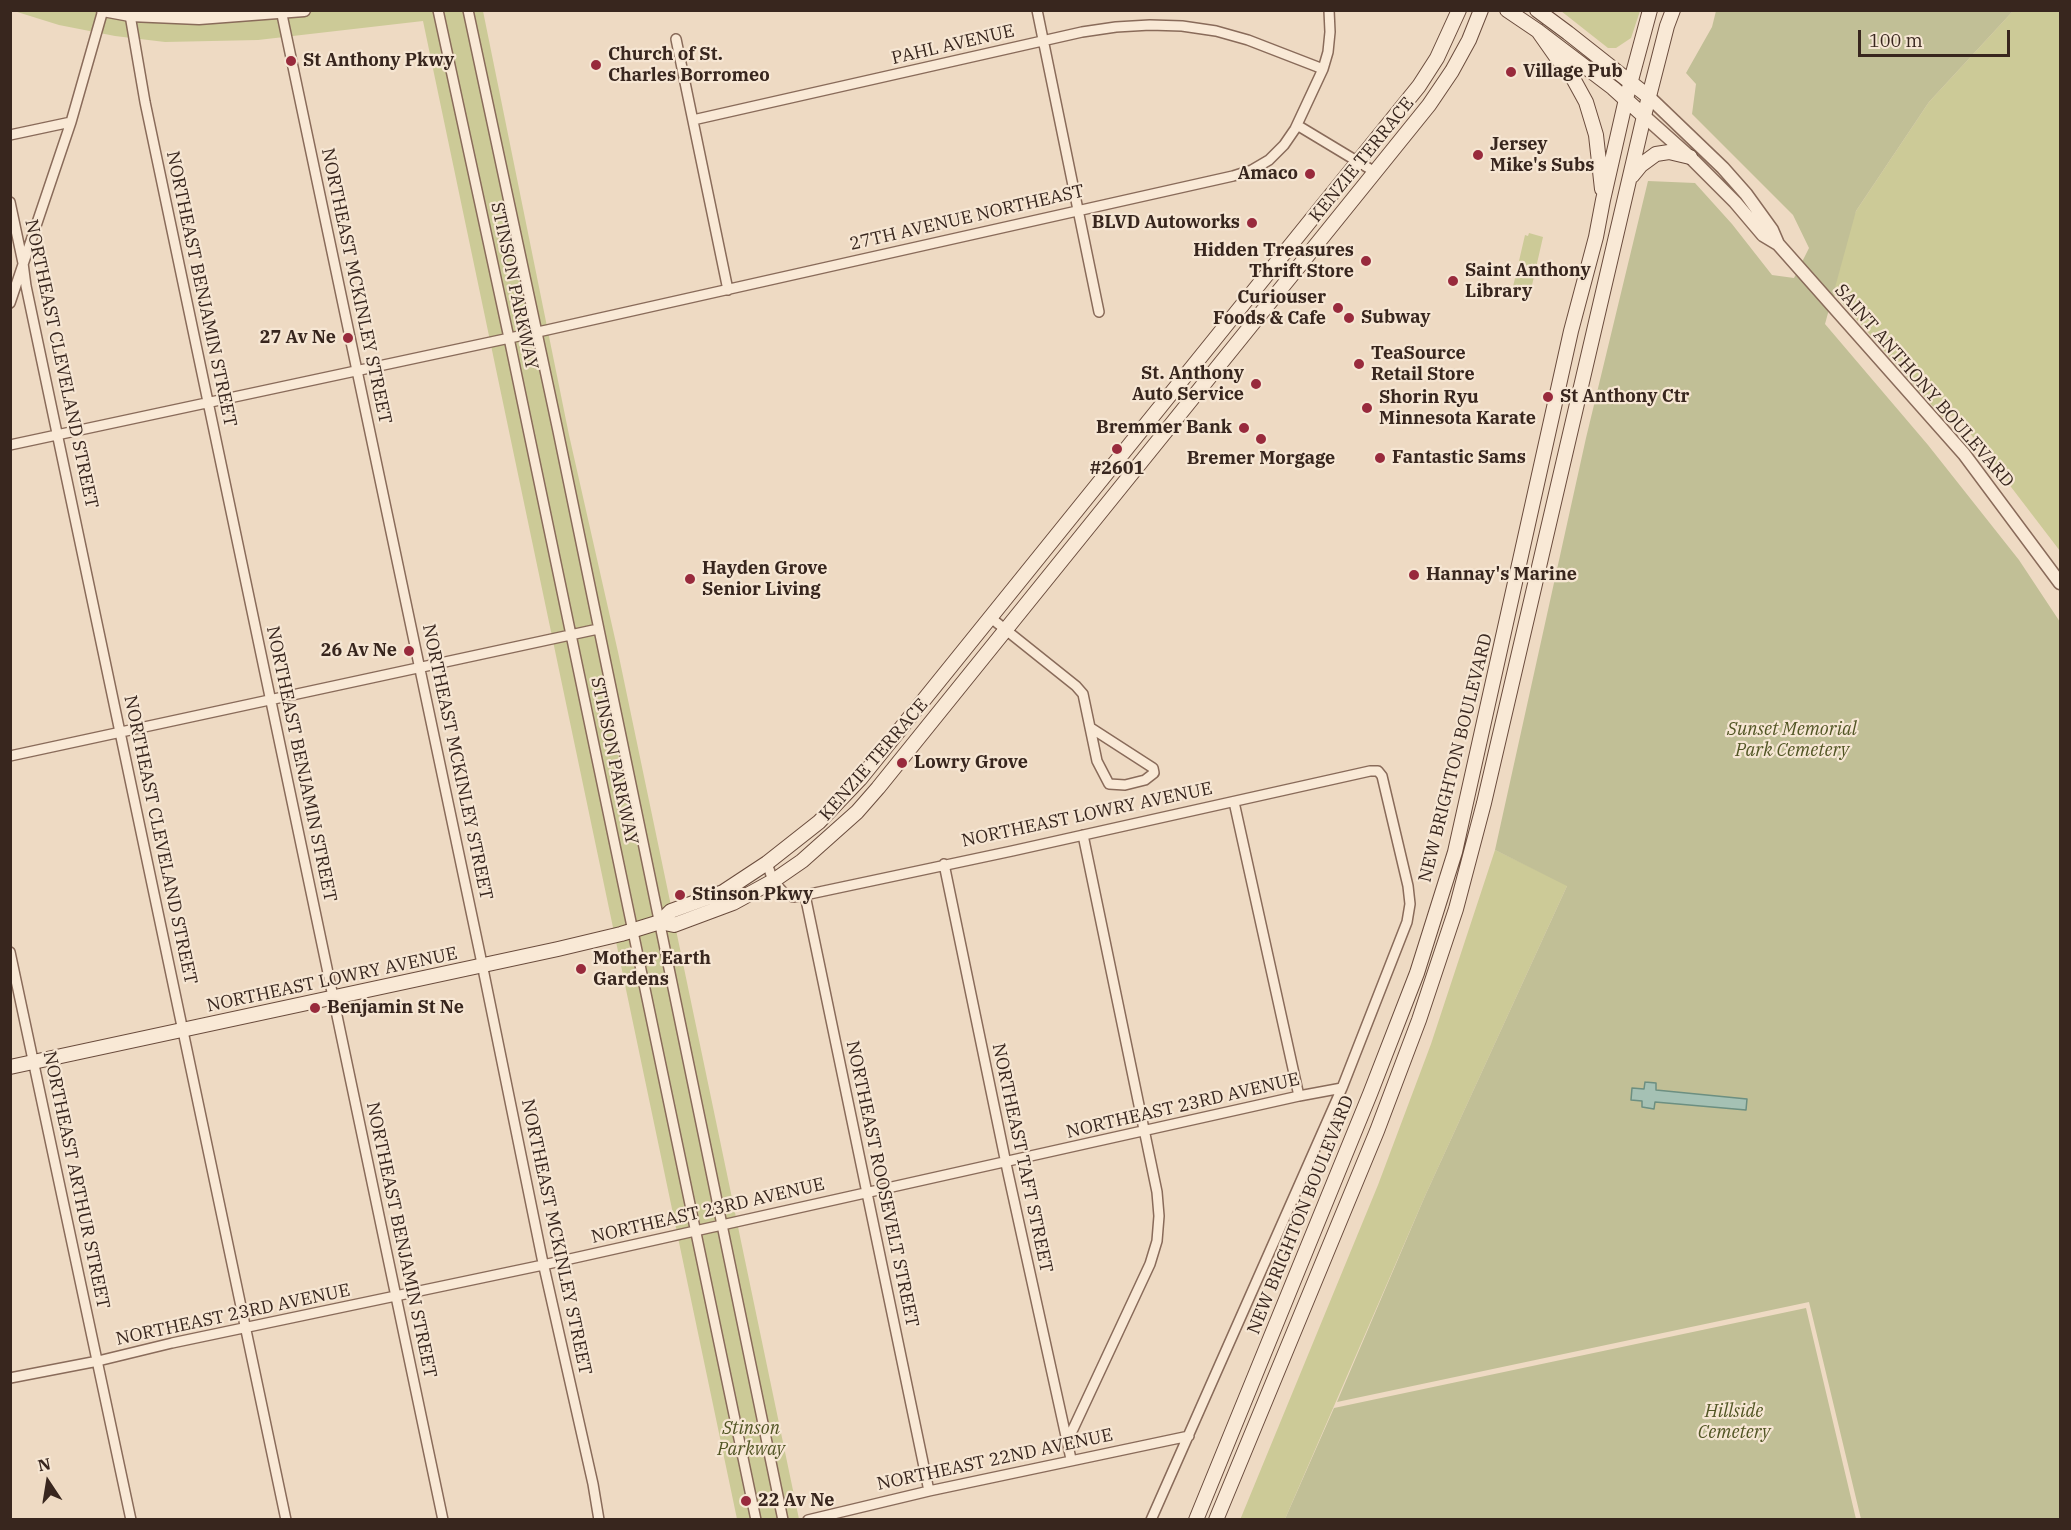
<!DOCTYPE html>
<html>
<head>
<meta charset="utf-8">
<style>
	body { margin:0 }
	#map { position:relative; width:2071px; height:1530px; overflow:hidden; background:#eedac3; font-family:"IBM Plex Serif",serif }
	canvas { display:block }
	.frame { position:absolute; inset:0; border:12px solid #38261e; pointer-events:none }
	.north { position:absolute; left:18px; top:1452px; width:60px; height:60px; -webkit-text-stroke:4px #f6e6d3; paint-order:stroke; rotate:348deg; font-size:16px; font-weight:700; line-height:24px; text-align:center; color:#38261e }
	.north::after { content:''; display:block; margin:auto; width:21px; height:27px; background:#38261e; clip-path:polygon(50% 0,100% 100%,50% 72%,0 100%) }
	.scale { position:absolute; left:1858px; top:30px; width:152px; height:27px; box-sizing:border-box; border:3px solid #38261e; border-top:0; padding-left:8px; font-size:18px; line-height:21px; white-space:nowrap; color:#38261e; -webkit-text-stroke:4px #f6e6d3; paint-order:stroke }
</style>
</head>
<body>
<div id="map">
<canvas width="2071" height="1530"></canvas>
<div class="frame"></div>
<div class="north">N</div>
<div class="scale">100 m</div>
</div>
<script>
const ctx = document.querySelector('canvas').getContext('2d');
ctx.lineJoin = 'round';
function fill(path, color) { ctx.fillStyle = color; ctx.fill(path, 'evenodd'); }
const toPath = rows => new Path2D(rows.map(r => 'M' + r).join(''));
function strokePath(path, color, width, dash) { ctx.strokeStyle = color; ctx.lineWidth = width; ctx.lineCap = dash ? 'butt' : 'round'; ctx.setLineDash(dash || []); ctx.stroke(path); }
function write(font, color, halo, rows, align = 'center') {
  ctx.font = font + ' "IBM Plex Serif",serif'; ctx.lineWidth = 4.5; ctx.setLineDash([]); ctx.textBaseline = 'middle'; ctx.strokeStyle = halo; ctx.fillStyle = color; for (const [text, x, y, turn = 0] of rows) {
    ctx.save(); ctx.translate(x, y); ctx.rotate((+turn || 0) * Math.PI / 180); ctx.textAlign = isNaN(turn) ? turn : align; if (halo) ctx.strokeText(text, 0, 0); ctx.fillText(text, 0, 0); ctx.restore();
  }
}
fill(toPath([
	[14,11,483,11,569,435,618,652,799,1519,737,1519,423,21,258,40,165,42,115,36,59,25],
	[1561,11,1640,11,1631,38,1616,48,1608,48],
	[2013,11,2060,11,2060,551,1956,415,1942,417,1835,295,1816,327,1567,886,1425,1196,1285,1519,1240,1520,1378,1185,1431,1044,1495,850,1549,876,1856,211,1929,102],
	[1529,233,1543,237,1530,294,1512,291,1525,235,1528,236]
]), '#ccca97');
fill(toPath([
	[1716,11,2013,11,1929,102,1856,211,1825,324,1928,445,2019,560,2060,622,2060,1519,1861,1519,1809,1302,1337,1402,1425,1196,1567,886,1495,850,1586,438,1648,181,1695,183,1732,224,1772,275,1794,278,1809,248,1793,215,1692,114,1696,84,1686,73,1712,27],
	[1806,1308,1856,1519,1285,1519,1334,1408]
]), '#c1bf96');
const water = toPath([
	[1645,1082,1656,1083,1656,1090,1747,1099,1746,1110,1655,1102,1654,1109,1642,1107,1642,1101,1631,1100,1632,1088,1644,1089,1645,1082]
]);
fill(water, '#a5c1b4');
strokePath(water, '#6c8f81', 1.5);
const minor = toPath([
	[281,10,480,954,542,1258,593,1484,599,1520],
	[438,10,509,338,756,1520],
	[468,10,558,431,783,1520],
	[1037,10,1099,312],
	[130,15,145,102,443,1520],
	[676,39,728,290],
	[693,120,1082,32,1116,27,1150,25,1182,26,1216,31,1248,40,1323,69],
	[1297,125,1375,172],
	[10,135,71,122],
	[10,202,23,263,26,286,286,1520],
	[10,303,71,122,103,10],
	[10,445,547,330,1233,176,1252,170,1269,160,1284,145,1295,129,1323,69,1328,52,1330,32,1329,10],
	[991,618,1076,686,1083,694,1097,761,1109,784,1125,785,1145,780,1154,773,1153,768,1091,728],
	[10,756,598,629],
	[1234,802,1299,1096],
	[767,863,773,881,784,893,793,897,805,895,929,1491],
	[944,864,1008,1173,1071,1459],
	[805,895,1012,851,1370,771,1378,771,1382,776,1408,886,1410,904,1407,922,1342,1088,1151,1520],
	[10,952,131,1520],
	[10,1378,98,1361,172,1343,543,1265,1299,1096,1342,1088],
	[1067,1442,1150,1264,1157,1241,1159,1216,1157,1192,1083,835],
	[808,1520,929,1491,1189,1436]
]);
const tertiary = toPath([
	[103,10,130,15,199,18,304,10],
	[1649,97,1723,168,1746,194,1772,230,1778,244,1964,454,2060,583],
	[1644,116,1690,157,1735,202,1763,235,1778,244]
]);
const secondary = toPath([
	[1507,10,1538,31,1613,88,1644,116],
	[1537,10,1568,33,1649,97],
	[1538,31,1557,58,1569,71,1586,102,1596,135,1602,189],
	[1632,176,1641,165,1656,154,1669,152,1690,157],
	[660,922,671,911,723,892,767,863,819,822,860,779,1419,86,1437,58,1459,10],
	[10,1067,558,949,621,934,660,922,674,925,733,903,773,881,802,861,857,812,878,788,1429,105,1452,71,1469,40,1481,10],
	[1196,1520,1370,1094,1417,973,1455,852,1571,331,1596,237,1603,200,1626,99,1650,10],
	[1216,1520,1377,1131,1419,1020,1456,909,1484,803,1644,116,1667,26,1673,10]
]);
strokePath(minor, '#896b5a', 12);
strokePath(tertiary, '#896b5a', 15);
strokePath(secondary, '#6a4c3d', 16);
strokePath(minor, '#f9e9d6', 9);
strokePath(tertiary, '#f9e9d6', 12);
strokePath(secondary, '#f9e9d6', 14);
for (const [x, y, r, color] of [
	[291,61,6,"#982a3c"],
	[596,65,6,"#982a3c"],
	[1511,72,6,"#982a3c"],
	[1478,155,6,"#982a3c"],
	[1310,174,6,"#982a3c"],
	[1252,223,6,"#982a3c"],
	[1366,261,6,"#982a3c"],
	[1453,281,6,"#982a3c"],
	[1338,308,6,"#982a3c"],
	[1349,318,6,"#982a3c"],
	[348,338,6,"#982a3c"],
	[1359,364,6,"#982a3c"],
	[1256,384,6,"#982a3c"],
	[1548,397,6,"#982a3c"],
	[1367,408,6,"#982a3c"],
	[1244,428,6,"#982a3c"],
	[1261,439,6,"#982a3c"],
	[1117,449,6,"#982a3c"],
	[1380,458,6,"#982a3c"],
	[1414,575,6,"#982a3c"],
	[690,579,6,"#982a3c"],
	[409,651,6,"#982a3c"],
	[902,763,6,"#982a3c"],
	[680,895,6,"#982a3c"],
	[581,969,6,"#982a3c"],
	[315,1008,6,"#982a3c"],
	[746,1501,6,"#982a3c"]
]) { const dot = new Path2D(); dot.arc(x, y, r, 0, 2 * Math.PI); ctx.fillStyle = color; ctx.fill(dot); strokePath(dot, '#f6e6d3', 2); }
write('18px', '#38261e', '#f6e6d3', [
	["PAHL AVENUE",953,45,-13],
	["KENZIE TERRACE",1362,160,-51],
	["27TH AVENUE NORTHEAST",967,218,-13],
	["NORTHEAST MCKINLEY STREET",356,286,78],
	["STINSON PARKWAY",514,286,78],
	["NORTHEAST BENJAMIN STREET",201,289,78],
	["NORTHEAST CLEVELAND STREET",61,364,78],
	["SAINT ANTHONY BOULEVARD",1924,386,49],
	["NEW BRIGHTON BOULEVARD",1456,758,-76],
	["KENZIE TERRACE",874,760,-49],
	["STINSON PARKWAY",614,761,78],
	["NORTHEAST MCKINLEY STREET",457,762,78],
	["NORTHEAST BENJAMIN STREET",301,764,78],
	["NORTHEAST LOWRY AVENUE",1087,815,-12],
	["NORTHEAST CLEVELAND STREET",160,840,78],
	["NORTHEAST LOWRY AVENUE",332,980,-12],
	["NORTHEAST 23RD AVENUE",1183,1106,-13],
	["NORTHEAST TAFT STREET",1022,1158,78],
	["NORTHEAST ARTHUR STREET",76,1180,78],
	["NORTHEAST ROOSEVELT STREET",882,1184,78],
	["NORTHEAST 23RD AVENUE",708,1211,-13],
	["NEW BRIGHTON BOULEVARD",1301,1215,-68],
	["NORTHEAST MCKINLEY STREET",556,1237,78],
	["NORTHEAST BENJAMIN STREET",401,1240,78],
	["NORTHEAST 23RD AVENUE",233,1315,-12],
	["NORTHEAST 22ND AVENUE",995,1460,-12]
]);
write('bold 18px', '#38261e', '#f6e6d3', [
	["Church of St.",608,55],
	["Charles Borromeo",608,76],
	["St Anthony Pkwy",303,61],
	["Village Pub",1523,72],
	["Jersey",1490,145],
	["Mike's Subs",1490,166],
	["Amaco",1298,174,"right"],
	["BLVD Autoworks",1240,223,"right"],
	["Hidden Treasures",1354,251,"right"],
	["Thrift Store",1354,272,"right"],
	["Saint Anthony",1465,271],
	["Library",1465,292],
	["Curiouser",1326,298,"right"],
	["Foods & Cafe",1326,319,"right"],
	["Subway",1361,318],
	["27 Av Ne",336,338,"right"],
	["TeaSource",1371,354],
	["Retail Store",1371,375],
	["St. Anthony",1244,374,"right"],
	["Auto Service",1244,395,"right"],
	["St Anthony Ctr",1560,397],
	["Shorin Ryu",1379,398],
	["Minnesota Karate",1379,419],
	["Bremmer Bank",1232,428,"right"],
	["Fantastic Sams",1392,458],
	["Bremer Morgage",1261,459,"center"],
	["#2601",1117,469,"center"],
	["Hayden Grove",702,569],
	["Senior Living",702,590],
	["Hannay's Marine",1426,575],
	["26 Av Ne",397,651,"right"],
	["Lowry Grove",914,763],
	["Stinson Pkwy",692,895],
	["Mother Earth",593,959],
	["Gardens",593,980],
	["Benjamin St Ne",327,1008],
	["22 Av Ne",758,1501]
], 'left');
write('italic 18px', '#515524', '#f6e6d3', [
	["Sunset Memorial",1792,730],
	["Park Cemetery",1792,751],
	["Hillside",1734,1412],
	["Cemetery",1734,1433],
	["Stinson",751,1429],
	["Parkway",751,1450]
]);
</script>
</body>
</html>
